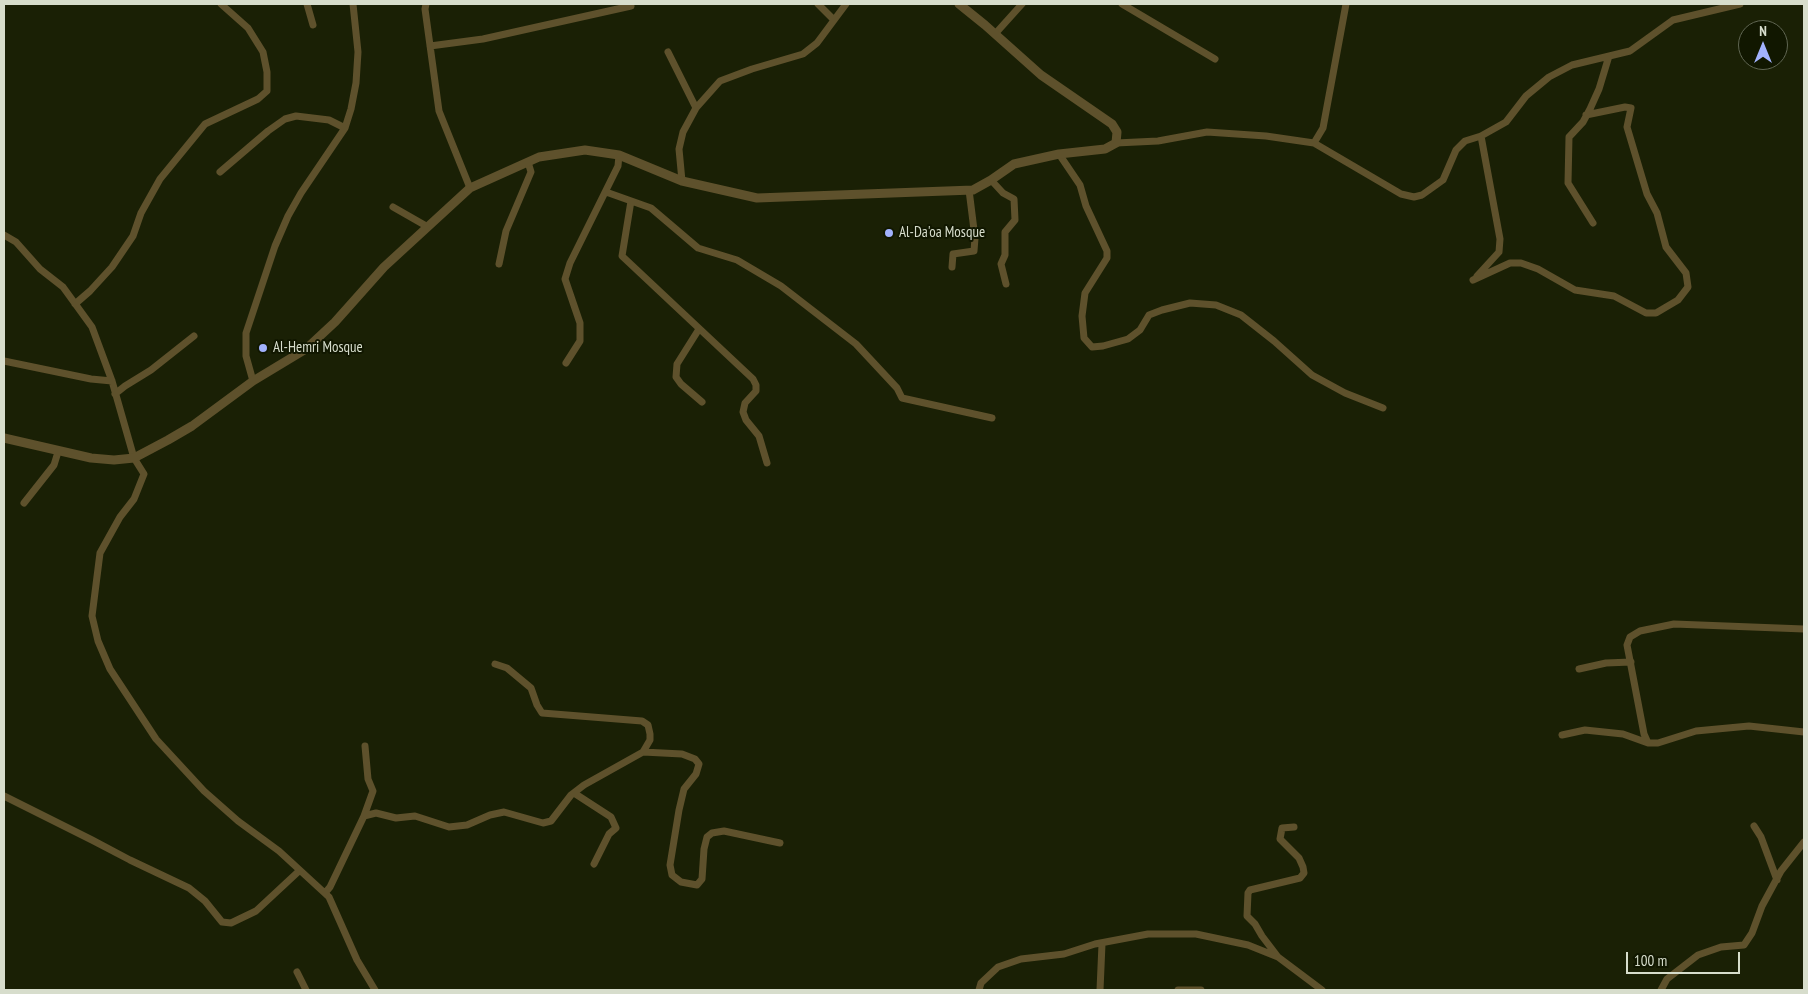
<!DOCTYPE html>
<html>
<head>
<meta charset="utf-8">
<style>
	body { margin:0 }
	#map { position:relative; width:1808px; height:994px; overflow:hidden; background:#1a2005; font-family:"PT Sans Narrow",sans-serif }
	canvas { display:block }
	.frame { position:absolute; inset:0; border:5px solid #d7ddcc; pointer-events:none }
	.north { position:absolute; left:1738px; top:20px; width:50px; height:50px; box-sizing:border-box; background:#111700; border:1px solid #606652; border-radius:50%; rotate:0deg; font-size:14px; font-weight:700; line-height:20px; text-align:center; color:#d7ddcc }
	.north::after { content:''; display:block; margin:auto; width:18px; height:22px; background:#a2b2fd; clip-path:polygon(50% 0,100% 100%,50% 72%,0 100%) }
	.scale { position:absolute; left:1626px; top:952px; width:114px; height:22px; box-sizing:border-box; border:2px solid #d7ddcc; border-top:0; padding-left:6px; font-size:15px; line-height:18px; white-space:nowrap; color:#d7ddcc; -webkit-text-stroke:4px #111700; paint-order:stroke }
</style>
</head>
<body>
<div id="map">
<canvas width="1808" height="994"></canvas>
<div class="frame"></div>
<div class="north">N</div>
<div class="scale">100 m</div>
</div>
<script>
const ctx = document.querySelector('canvas').getContext('2d');
ctx.lineJoin = 'round';
const toPath = rows => new Path2D(rows.map(r => 'M' + r).join(''));
function strokePath(path, color, width, dash) { ctx.strokeStyle = color; ctx.lineWidth = width; ctx.lineCap = dash ? 'butt' : 'round'; ctx.setLineDash(dash || []); ctx.stroke(path); }
function write(font, color, halo, rows, align = 'center') {
  ctx.font = font + ' "PT Sans Narrow",sans-serif'; ctx.lineWidth = 4; ctx.setLineDash([]); ctx.textBaseline = 'middle'; ctx.strokeStyle = halo; ctx.fillStyle = color; for (const [text, x, y, turn = 0] of rows) {
    ctx.save(); ctx.translate(x, y); ctx.rotate((+turn || 0) * Math.PI / 180); ctx.textAlign = isNaN(turn) ? turn : align; if (halo) ctx.strokeText(text, 0, 0); ctx.fillText(text, 0, 0); ctx.restore();
  }
}
strokePath(toPath([
	[307,4,313,25],
	[426,4,425,9,439,111,470,188],
	[818,4,834,20],
	[1122,4,1215,59],
	[995,34,1022,4],
	[430,46,483,39,631,6],
	[668,52,696,108],
	[1116,143,1158,141,1207,132,1266,136,1314,143,1401,194,1414,197,1422,195,1443,180,1456,150,1465,141,1481,136,1506,122,1526,96,1549,77,1572,65,1630,51,1673,20,1740,4],
	[1314,143,1323,128,1346,4],
	[1059,154,1080,185,1086,206,1107,251,1107,258,1085,293,1082,316,1084,338,1092,347,1103,346,1128,339,1140,330,1149,315,1162,310,1190,303,1216,305,1241,315,1274,341,1312,375,1345,393,1383,408],
	[220,172,268,131,285,119,296,116,329,120,345,128],
	[991,180,1003,193,1014,199,1015,220,1005,232,1005,255,1001,264,1006,284],
	[682,181,679,149,683,132,696,108,720,81,752,69,803,54,817,43,846,4],
	[606,192,651,208,698,248,737,260,781,286,856,344,897,388,902,398,992,418],
	[631,201,622,256,753,379,756,385,756,391,745,403,743,412,746,420,759,436,767,463],
	[393,207,428,227],
	[1593,223,1568,183,1569,137,1583,122,1590,109,1599,89,1609,56],
	[4,235,16,242,40,269,63,287,92,327,112,381,134,458,144,474,134,499,120,517,100,553,92,616,98,641,110,669,156,739,204,791,238,821,279,851,329,897,357,960,375,990],
	[499,264,506,231,531,172,528,162],
	[952,267,953,254,974,251,975,238,969,190],
	[1477,276,1499,252,1500,239,1481,136],
	[1473,280,1510,263,1521,263,1538,269,1575,290,1614,296,1646,313,1656,313,1678,300,1688,287,1686,273,1666,247,1657,213,1647,194,1627,127,1631,108,1625,107,1586,115],
	[75,304,90,291,112,267,133,236,141,213,160,179,205,124,258,99,267,91,267,72,263,52,248,28,221,4],
	[699,329,677,364,676,377,681,384,702,402],
	[4,361,91,379,112,381],
	[566,363,580,341,580,323,565,279,570,263,618,166,619,155],
	[253,381,246,356,246,333,275,246,288,216,301,193,345,128,351,109,356,83,358,52,353,4],
	[115,394,125,386,151,370,194,336],
	[24,503,54,465,58,452],
	[1804,629,1674,624,1640,631,1630,637,1627,645,1644,734,1648,743,1658,743,1696,731,1749,726,1804,732],
	[495,664,507,668,531,688,537,705,542,713,642,721,648,725,650,734,650,740,643,752],
	[1579,669,1606,663,1631,662],
	[1562,735,1585,730,1623,734,1648,743],
	[574,793,611,817,616,828,609,834,594,864],
	[4,796,92,840,130,860,189,888,205,901,222,922,231,923,256,911,299,871],
	[364,816,373,791,368,779,365,746],
	[1754,826,1761,837,1777,880],
	[1294,827,1282,828,1280,839,1299,858,1303,867,1304,873,1300,878,1250,890,1248,893,1247,916,1255,924,1262,936,1278,957,1322,990],
	[325,893,330,887,364,816,376,813,396,818,415,816,449,827,467,825,490,815,504,812,543,823,551,821,571,795,584,785,643,752,682,754,695,759,699,764,696,774,684,789,679,810,670,865,672,875,681,882,697,885,702,879,704,849,707,837,712,833,724,831,780,843],
	[297,972,306,990],
	[979,990,981,983,998,967,1021,959,1064,954,1095,944,1148,934,1196,934,1248,945,1278,957],
	[1100,990,1102,944],
	[1178,990,1201,990],
	[1661,990,1667,979,1698,955,1721,947,1744,945,1752,933,1762,906,1781,871,1804,842]
]), '#5e512c', 7);
strokePath(toPath([
	[4,438,91,458,114,460,134,458,168,440,192,426,253,381,306,349,335,322,384,267,470,188,539,157,585,150,619,155,682,181,757,198,973,190,991,180,1014,164,1059,154,1105,149,1116,143,1117,132,1112,124,1041,75,985,25,959,4]
]), '#5e512c', 9);
for (const [x, y, r, color] of [
	[889,233,5,"#a2b2fd"],
	[263,348,5,"#a2b2fd"]
]) { const dot = new Path2D(); dot.arc(x, y, r, 0, 2 * Math.PI); ctx.fillStyle = color; ctx.fill(dot); strokePath(dot, '#111700', 2); }
write('15px', '#d7ddcc', '#111700', [
	["Al-Da'oa Mosque",899,233],
	["Al-Hemri Mosque",273,348]
], 'left');
</script>
</body>
</html>
